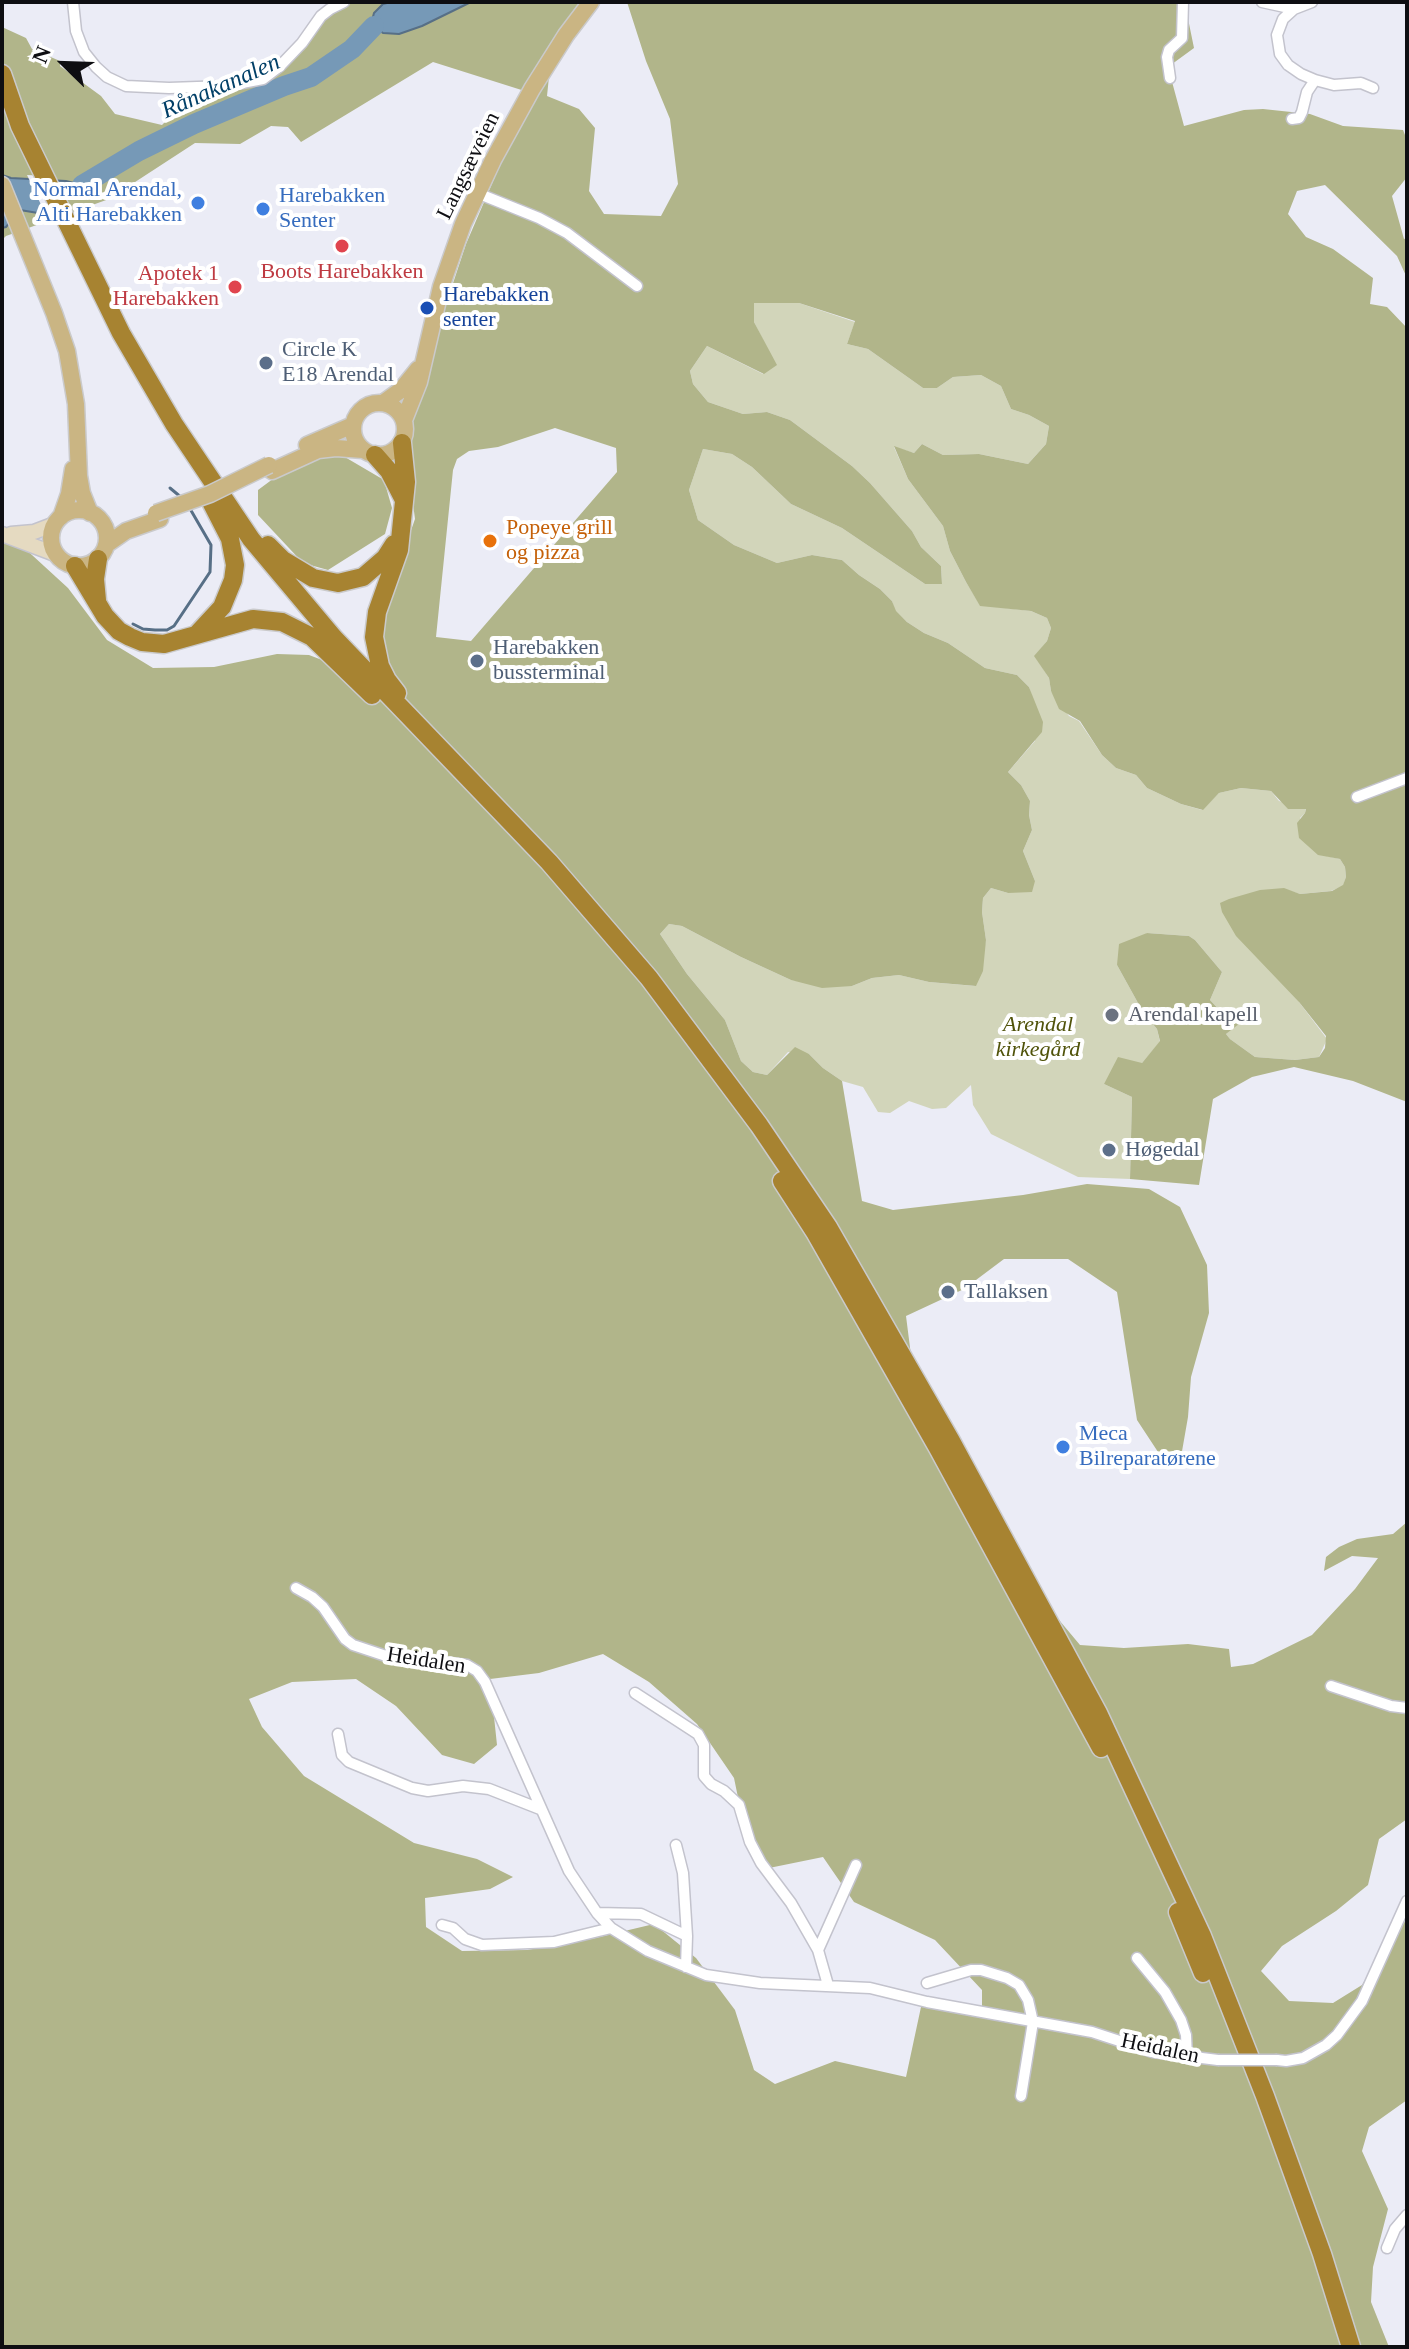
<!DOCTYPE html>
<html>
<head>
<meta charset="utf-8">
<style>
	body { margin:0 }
	#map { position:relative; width:1409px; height:2349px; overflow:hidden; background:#ebecf6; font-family:Georgia,serif }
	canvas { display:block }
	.frame { position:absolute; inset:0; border:4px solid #0e0e12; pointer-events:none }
	.north { position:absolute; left:24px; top:24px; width:80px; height:80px; -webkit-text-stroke:6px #fff; paint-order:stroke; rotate:293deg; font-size:22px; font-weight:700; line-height:32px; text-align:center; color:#0e0e12 }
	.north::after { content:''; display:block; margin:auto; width:28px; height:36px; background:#0e0e12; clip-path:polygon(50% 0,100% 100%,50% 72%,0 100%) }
</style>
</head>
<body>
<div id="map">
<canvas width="1409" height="2349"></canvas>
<div class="frame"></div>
<div class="north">N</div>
</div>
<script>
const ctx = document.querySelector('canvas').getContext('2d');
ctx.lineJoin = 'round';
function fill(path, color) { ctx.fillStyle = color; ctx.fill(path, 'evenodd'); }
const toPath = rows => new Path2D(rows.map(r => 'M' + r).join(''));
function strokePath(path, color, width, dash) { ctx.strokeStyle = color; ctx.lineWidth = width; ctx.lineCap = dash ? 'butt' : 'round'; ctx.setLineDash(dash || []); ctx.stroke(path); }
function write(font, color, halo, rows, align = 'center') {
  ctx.font = font + ' Georgia,serif'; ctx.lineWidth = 8; ctx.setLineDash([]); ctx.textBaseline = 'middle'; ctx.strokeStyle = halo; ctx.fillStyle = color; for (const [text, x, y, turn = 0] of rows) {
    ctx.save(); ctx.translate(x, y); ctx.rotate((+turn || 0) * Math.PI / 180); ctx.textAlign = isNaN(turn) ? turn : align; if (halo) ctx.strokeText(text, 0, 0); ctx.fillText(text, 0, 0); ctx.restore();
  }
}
fill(toPath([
	[754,303,799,303,855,322,847,344,868,349,923,388,937,388,953,377,981,375,1001,386,1011,409,1029,415,1049,426,1046,444,1028,464,979,454,943,455,922,444,914,453,894,447,908,479,943,526,950,551,966,582,980,605,1031,611,1047,618,1051,628,1047,641,1035,656,1049,678,1051,691,1069,716,1079,721,1102,755,1116,768,1136,775,1147,788,1181,804,1202,810,1219,793,1241,788,1271,791,1279,801,1306,808,1305,813,1300,818,1318,854,1340,859,1345,867,1346,877,1343,886,1331,891,1300,894,1284,889,1299,1002,1327,1039,1319,1057,1295,1060,1255,1057,1230,1039,1226,1034,1238,1024,1233,1019,1226,1017,1210,1000,1222,972,1195,940,1189,936,1147,933,1117,965,1143,1012,1157,1029,1160,1042,1142,1063,1104,1084,1132,1097,1130,1179,1078,1177,991,1134,973,1105,971,1085,946,1108,932,1109,909,1101,890,1113,878,1112,863,1087,842,1081,823,1068,809,1054,788,1052,767,1075,753,1072,741,1061,725,1020,687,974,660,934,669,924,682,926,741,957,791,980,852,986,872,978,899,975,929,982,975,986,986,940,982,912,983,898,991,888,1008,893,1035,881,1023,851,1032,830,1029,815,1030,801,1021,785,1008,772,1035,741,1033,699,1029,687,1017,675,985,668,948,643,924,633,907,622,895,611,892,601,880,589,859,575,842,560,812,555,777,563,734,545,698,520,689,490,703,449,732,454,752,467,791,504,842,528,925,584,942,584,941,566,921,547,912,531,870,483,852,466,790,420,767,412,743,414,708,402,693,384,690,371,707,346,763,374,768,350,754,322]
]), '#d2d5ba');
fill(toPath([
	[343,2,391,2,383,4,422,26,471,2,589,2,550,67,547,96,579,109,595,128,589,191,604,214,661,216,678,184,670,119,646,61,627,2,1186,2,1186,9,1194,48,1168,67,1184,126,1244,110,1263,109,1310,114,1343,126,1403,130,1407,140,1407,177,1392,196,1404,239,1407,238,1407,278,1397,256,1325,185,1297,191,1288,214,1306,237,1333,249,1373,278,1370,304,1387,307,1407,328,1407,1102,1353,1081,1294,1067,1252,1077,1213,1099,1199,1185,1130,1179,1132,1097,1104,1084,1118,1057,1142,1063,1160,1041,1157,1029,1143,1012,1117,965,1119,944,1147,933,1189,936,1195,940,1222,972,1210,1000,1226,1017,1239,1024,1226,1034,1230,1039,1255,1057,1295,1060,1319,1057,1325,1048,1326,1036,1299,1002,1236,936,1222,912,1220,903,1229,899,1260,890,1284,888,1300,894,1332,891,1343,885,1346,877,1345,867,1340,859,1318,855,1299,838,1297,823,1305,813,1306,809,1288,809,1271,791,1241,788,1219,793,1203,810,1181,804,1147,788,1136,775,1116,768,1102,755,1080,721,1059,709,1051,691,1049,678,1034,656,1047,641,1051,628,1047,618,1031,611,980,606,966,582,950,551,943,526,908,479,894,446,914,453,922,444,943,455,979,454,1028,464,1046,444,1049,426,1029,415,1011,409,1001,386,981,375,953,377,937,388,923,388,868,349,847,344,855,321,799,303,754,303,754,322,777,365,764,374,707,346,690,371,693,384,708,402,743,414,767,412,790,420,852,466,870,483,912,531,921,547,941,566,942,584,925,584,842,528,791,504,752,467,732,454,703,449,689,490,698,520,734,545,777,563,812,555,842,560,859,575,880,589,892,601,896,611,907,622,924,633,948,643,985,668,1017,675,1029,687,1043,722,1042,732,1008,772,1021,785,1030,801,1029,815,1032,830,1023,851,1035,881,1032,892,1008,893,991,888,983,898,982,912,986,940,983,971,976,986,929,982,899,975,872,978,852,986,822,988,791,980,741,957,682,926,669,924,660,934,687,974,725,1020,741,1061,753,1072,767,1075,795,1047,809,1054,823,1068,842,1081,862,1201,893,1210,1023,1195,1087,1184,1149,1189,1180,1207,1207,1265,1209,1313,1191,1377,1188,1417,1181,1457,1160,1455,1137,1420,1117,1292,1068,1259,1004,1259,964,1289,906,1316,913,1371,1039,1596,1080,1645,1124,1648,1188,1644,1229,1649,1231,1667,1253,1664,1312,1635,1355,1589,1378,1558,1352,1556,1324,1571,1326,1557,1339,1547,1357,1539,1393,1534,1407,1522,1407,1819,1379,1839,1368,1885,1336,1911,1282,1946,1261,1971,1289,2001,1333,2003,1362,1985,1396,1929,1407,1920,1407,2100,1369,2127,1362,2151,1388,2209,1373,2267,1371,2302,1389,2347,2,2347,2,540,20,544,68,588,107,640,153,668,214,667,277,654,309,655,369,678,380,619,415,519,408,465,411,410,466,244,531,93,433,62,301,142,288,127,271,126,240,144,195,143,109,199,6,236,2,240,2,228,6,227,11,178,2,175,2,27,26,38,32,49,60,61,60,66,101,96,115,114,162,125,183,104,227,90,285,58,328,8],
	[555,428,616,448,617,472,471,641,436,637,453,470,457,459,469,451,498,447],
	[603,1654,649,1682,697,1724,734,1778,747,1841,769,1868,823,1857,854,1902,935,1940,982,1990,982,2010,921,2007,906,2077,835,2061,775,2084,754,2070,735,2010,696,1958,654,1924,591,1939,527,1950,462,1951,426,1927,425,1898,490,1889,513,1877,477,1859,414,1843,304,1776,262,1727,249,1699,292,1682,356,1679,396,1706,442,1755,474,1764,497,1745,490,1679,539,1673],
	[338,453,384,480,392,508,385,534,328,570,303,563,258,515,258,490,285,470]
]), '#b1b58a');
const water = toPath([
	[391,2,471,2,422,26,399,34,383,33,371,24,374,13,383,4,391,2],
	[2,175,11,178,66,181,82,185,71,196,42,207,38,213,20,210,6,227,2,228,2,175]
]);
fill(water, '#7699b7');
strokePath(water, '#576f86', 2);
fill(toPath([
	[27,175,49,176,62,204,44,211]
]), '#ebecf6');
strokePath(toPath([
	[170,488,182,498],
	[133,624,143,629,155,630,167,630,174,626,210,572,211,545,189,507]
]), '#576f86', 3);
strokePath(toPath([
	[82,185,139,151,194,124,284,86,311,77,352,49,374,26]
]), '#7699b7', 20);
const street = toPath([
	[73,2,76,31,84,52,96,67,107,77,126,86,169,88,226,86,263,79,280,66,302,43,321,16,330,9,344,2],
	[1262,2,1294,9],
	[1312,2,1294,9,1283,19,1277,35,1280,54,1288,65,1301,74,1315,80,1334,85,1361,83,1373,88],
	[1170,78,1167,57,1169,50,1182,38,1183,2],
	[1292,119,1299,118,1302,112,1307,92,1315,80],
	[477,193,539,218,567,233,637,286],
	[1357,797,1407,778],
	[296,1588,312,1597,323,1607,345,1639,353,1645,383,1655,467,1665,477,1671,485,1682,569,1871,597,1913,611,1928,648,1951,706,1975,760,1983,870,1988,927,2002,1092,2032,1153,2052,1218,2060],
	[1331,1686,1391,1706,1407,1708],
	[635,1693,698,1734,704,1745,704,1776,711,1784,724,1791,739,1805,750,1842,761,1863,791,1903,818,1950,828,1985],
	[338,1734,342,1755,349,1762,412,1788,428,1791,463,1786,489,1789,540,1809],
	[676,1845,683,1873,687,1936,686,1967],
	[597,1913,641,1914,687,1936],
	[442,1925,453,1928,465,1939,482,1945,554,1942,611,1928],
	[818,1950,856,1865],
	[1137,1958,1165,1992,1181,2020,1186,2035,1187,2058],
	[927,1983,971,1970,981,1970,1007,1978,1019,1985,1028,2000,1033,2022,1021,2096],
	[1277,2060,1286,2061,1303,2058,1326,2045,1337,2035,1362,2001,1407,1901],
	[1387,2248,1395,2229,1407,2215]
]);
const secondary = toPath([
	[2,534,55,554],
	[11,534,34,532,55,524]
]);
const primary = toPath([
	[2,185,54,313,67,351,76,404,79,476,82,493,90,513],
	'353 429a26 26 0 1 1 52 0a26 26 0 1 1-52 0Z',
	[383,403,401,390,418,369],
	[404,420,419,382,441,287,463,224,493,160,532,89,566,35,591,2],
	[307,445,353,425],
	[272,471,318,450,336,448,363,450],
	'51 538a28 28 0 1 1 56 0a28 28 0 1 1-56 0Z',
	[61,517,69,494,73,469],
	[106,545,126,531,160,519]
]);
const highway = toPath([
	[2,74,20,126,121,333,174,424,251,539,334,638,549,862,649,978,759,1125,828,1227,951,1441,1098,1713,1202,1936,1265,2096,1322,2254,1351,2347],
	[375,455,389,471,403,498],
	[268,545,283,560,313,578,338,583,363,577,385,558,394,544],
	[75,566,105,616,119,631,130,637,142,642,164,644,253,619,282,622,312,637,372,695],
	[97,600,95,579,98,559],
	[197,634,222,607,233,580,235,565,230,539,209,498],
	[397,693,387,680,380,666,374,637,377,612,399,550,406,482,402,443],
	[782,1181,815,1232,938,1448,1101,1748],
	[1178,1912,1203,1973]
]);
strokePath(street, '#c3c3cd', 13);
strokePath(secondary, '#c3c3cd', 17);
strokePath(primary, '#cacacb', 19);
strokePath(highway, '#cacacb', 21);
strokePath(street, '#fff', 10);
strokePath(secondary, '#e5dac1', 14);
strokePath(primary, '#cab583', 16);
strokePath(highway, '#a78331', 18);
const streetBridge = toPath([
	[1218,2060,1277,2060]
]);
const primaryBridge = toPath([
	[156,513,210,494,269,465]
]);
strokePath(streetBridge, '#c3c3cd', 13, []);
strokePath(primaryBridge, '#cacacb', 19, []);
strokePath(streetBridge, '#fff', 10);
strokePath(primaryBridge, '#cab583', 16);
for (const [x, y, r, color] of [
	[198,203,8,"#3f7fe0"],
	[263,209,8,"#3f7fe0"],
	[342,246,8,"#e0444e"],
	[235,287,8,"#e0444e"],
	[427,308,8,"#1a4fb4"],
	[266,363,8,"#5c6f8a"],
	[490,541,8,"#e8710a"],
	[477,661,8,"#5c6f8a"],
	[1112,1015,8,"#6b7280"],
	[1109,1150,8,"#5c6f8a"],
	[948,1292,8,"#5c6f8a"],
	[1063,1447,8,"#3f7fe0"]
]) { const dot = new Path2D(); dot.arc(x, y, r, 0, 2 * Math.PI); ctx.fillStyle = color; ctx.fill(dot); strokePath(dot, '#fff', 3); }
write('22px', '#0e0e12', '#fff', [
	["Langsæveien",469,166,-64],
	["Heidalen",426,1661,9],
	["Heidalen",1160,2049,12]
]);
write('22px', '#366cbe', '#fff', [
	["Normal Arendal,",182,190,"right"],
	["Alti Harebakken",182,215,"right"],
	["Harebakken",279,196],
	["Senter",279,221],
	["Meca",1079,1434],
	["Bilreparatørene",1079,1459]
], 'left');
write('22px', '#be3a42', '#fff', [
	["Boots Harebakken",342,272],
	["Apotek 1",219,274,"right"],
	["Harebakken",219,299,"right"]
]);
write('22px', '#164399', '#fff', [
	["Harebakken",443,295],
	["senter",443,320]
], 'left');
write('22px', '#4e5e75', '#fff', [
	["Circle K",282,350],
	["E18 Arendal",282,375],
	["Harebakken",493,648],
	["bussterminal",493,673],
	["Høgedal",1125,1150],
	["Tallaksen",964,1292]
], 'left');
write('22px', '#c56008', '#fff', [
	["Popeye grill",506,528],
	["og pizza",506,553]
], 'left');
write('22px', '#5b616d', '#fff', [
	["Arendal kapell",1128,1015]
], 'left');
write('italic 22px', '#50530a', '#fff', [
	["Arendal",1038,1025],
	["kirkegård",1038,1050]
]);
write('italic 24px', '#013f67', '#fff', [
	["Rånakanalen",221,87,-24]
]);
</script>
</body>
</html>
